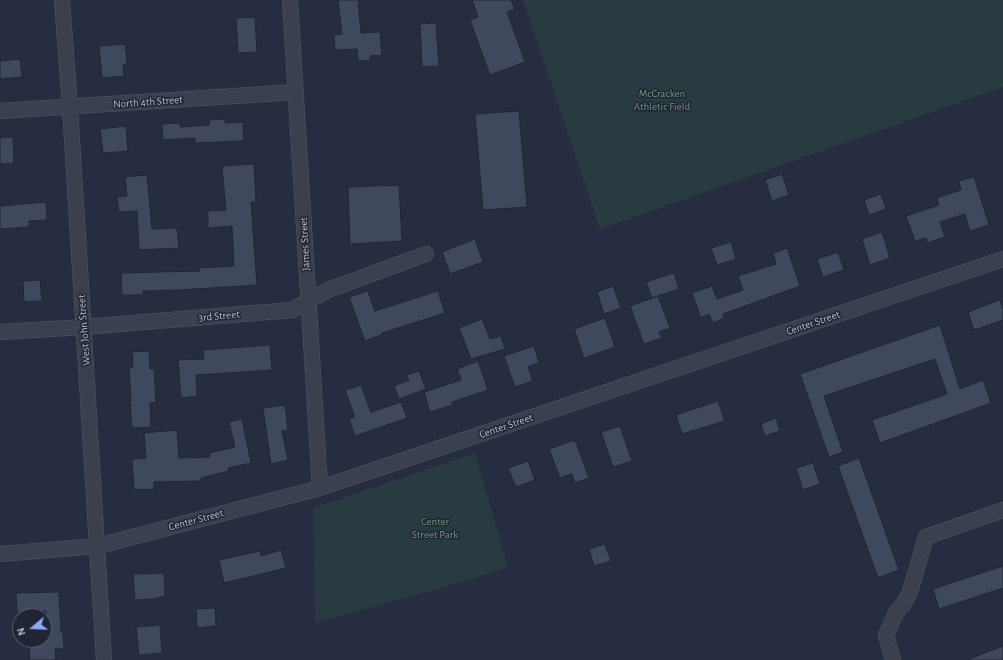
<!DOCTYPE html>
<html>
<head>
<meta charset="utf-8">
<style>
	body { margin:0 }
	#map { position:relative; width:1003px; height:660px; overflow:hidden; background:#262d40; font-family:"Alegreya Sans",sans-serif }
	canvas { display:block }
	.north { position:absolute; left:12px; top:608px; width:40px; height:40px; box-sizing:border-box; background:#1f2535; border:1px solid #5c6171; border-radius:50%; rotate:251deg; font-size:11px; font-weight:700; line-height:16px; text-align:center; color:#b7bbca }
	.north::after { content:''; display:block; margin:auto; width:14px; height:18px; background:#90a8f6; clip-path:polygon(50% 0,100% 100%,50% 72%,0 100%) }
</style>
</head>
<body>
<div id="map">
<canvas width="1003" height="660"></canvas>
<div class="north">N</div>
</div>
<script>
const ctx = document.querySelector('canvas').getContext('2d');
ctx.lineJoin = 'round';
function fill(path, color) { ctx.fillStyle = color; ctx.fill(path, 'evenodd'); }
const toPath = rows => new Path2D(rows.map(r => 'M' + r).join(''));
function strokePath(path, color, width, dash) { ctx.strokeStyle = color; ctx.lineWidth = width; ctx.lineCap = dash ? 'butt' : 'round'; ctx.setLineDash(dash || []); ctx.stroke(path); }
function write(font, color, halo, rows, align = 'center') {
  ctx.font = font + ' "Alegreya Sans",sans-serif'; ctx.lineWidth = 3; ctx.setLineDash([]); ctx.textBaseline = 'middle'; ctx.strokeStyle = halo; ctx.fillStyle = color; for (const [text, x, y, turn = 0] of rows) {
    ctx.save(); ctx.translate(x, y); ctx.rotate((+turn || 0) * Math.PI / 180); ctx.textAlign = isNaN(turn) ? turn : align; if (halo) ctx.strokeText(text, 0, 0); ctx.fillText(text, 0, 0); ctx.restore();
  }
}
fill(toPath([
	[523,0,1003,0,1003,87,600,229],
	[475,453,508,567,473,579,315,623,313,508]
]), '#283b41');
const building = toPath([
	[338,0,358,0,361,33,380,32,382,55,370,56,371,60,358,61,357,49,335,50,334,35,342,34,338,0],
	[472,0,511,0,515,9,507,12,525,62,490,75,470,20,478,17,472,0],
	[255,17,257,52,238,53,236,18,255,17],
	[436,23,439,66,422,67,420,24,436,23],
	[125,44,127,63,123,65,124,76,102,78,99,46,125,44],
	[20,59,22,77,0,79,0,61,20,59],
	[519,111,527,207,483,210,475,114,519,111],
	[225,119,225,123,243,122,244,141,195,143,195,138,163,140,162,124,180,123,180,127,209,125,209,120,225,119],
	[126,126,128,151,103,153,100,129,126,126],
	[13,137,14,163,0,164,0,138,13,137],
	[254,164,256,202,251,202,257,285,180,290,143,291,143,295,122,295,121,273,200,271,199,268,234,266,232,226,208,228,208,211,226,210,222,166,254,164],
	[782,174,789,195,772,201,765,180,782,174],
	[147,175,152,229,177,228,179,248,139,250,137,211,119,212,117,197,127,196,125,177,147,175],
	[974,177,989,225,970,231,965,214,940,222,945,237,927,243,926,238,915,241,906,216,939,205,937,198,961,190,959,181,974,177],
	[399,185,402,241,350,244,348,187,399,185],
	[881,194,886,209,869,215,864,200,881,194],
	[46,202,47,220,29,221,29,227,0,229,0,206,46,202],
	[882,232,890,258,870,265,862,239,882,232],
	[475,239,483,262,450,274,442,252,475,239],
	[731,242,736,259,717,265,711,248,731,242],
	[787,248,800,286,723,314,724,318,713,323,709,314,701,318,692,293,712,286,717,299,743,290,738,276,776,264,773,253,787,248],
	[838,252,844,270,823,277,817,259,838,252],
	[674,273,679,289,652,298,646,282,674,273],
	[40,280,42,301,24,302,23,281,40,280],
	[613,286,621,308,604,314,597,292,613,286],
	[368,291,375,311,438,291,445,313,382,333,383,334,365,341,349,297,368,291],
	[658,296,670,328,659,332,662,338,644,344,630,306,658,296],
	[1000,300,1003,309,1003,320,974,330,968,312,1000,300],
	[605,318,615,347,584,358,574,329,605,318],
	[482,319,490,339,501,336,505,349,471,359,459,328,482,319],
	[940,325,960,389,983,380,991,403,880,443,872,420,947,394,935,359,824,396,843,452,829,457,800,374,940,325],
	[270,345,272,370,196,375,197,396,181,398,178,360,204,359,203,350,270,345],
	[534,346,539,363,528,367,533,381,515,387,504,356,534,346],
	[149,351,150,369,154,369,156,402,150,403,151,427,132,428,130,401,131,401,129,367,133,367,132,352,149,351],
	[478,361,488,390,452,402,453,405,430,412,424,392,461,380,457,369,478,361],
	[419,371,426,389,399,399,394,386,409,380,407,375,419,371],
	[361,385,371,412,401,402,407,418,355,436,349,419,355,417,345,390,361,385],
	[718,401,725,421,682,434,676,415,718,401],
	[285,405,288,430,282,431,288,460,271,464,263,408,285,405],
	[776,418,780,431,765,436,761,424,776,418],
	[242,419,251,463,228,468,229,471,201,478,201,481,154,482,154,489,134,490,132,459,146,458,144,433,177,430,179,458,210,457,209,453,235,447,229,422,242,419],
	[620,426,632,461,613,467,601,432,620,426],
	[575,440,589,478,575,483,572,474,560,478,549,449,575,440],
	[859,458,899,570,878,578,838,466,859,458],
	[528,461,535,480,516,487,508,468,528,461],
	[813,463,820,484,803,490,796,468,813,463],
	[605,544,611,561,594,566,589,549,605,544],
	[281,550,286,568,224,583,219,560,260,551,261,556,281,550],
	[1003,566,1003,588,939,609,933,589,1003,566],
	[164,573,165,596,153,599,135,600,133,574,164,573],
	[59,592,61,632,63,632,64,649,55,649,56,660,30,660,29,641,48,639,46,611,17,612,16,593,59,592],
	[215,608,216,626,197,628,196,609,215,608],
	[160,625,162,653,139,655,136,627,160,625],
	[1003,646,1003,660,969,660,969,659,1003,646]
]);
fill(building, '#40485e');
strokePath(building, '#212737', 1);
const minor = toPath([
	[62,0,70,107,104,660],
	[290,0,320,488],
	[0,111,296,92],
	[0,332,84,327,292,310,328,290,426,254],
	[0,554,98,546,320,488,1003,259],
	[893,660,886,635,896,613,904,603,910,592,926,537,1003,510]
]);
strokePath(minor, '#525867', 16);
strokePath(minor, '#3a4050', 15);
write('11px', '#6e9b7f', '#1f2535', [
	["McCracken",662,94],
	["Athletic Field",662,107],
	["Center",435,522],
	["Street Park",435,535]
]);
write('11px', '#b7bbca', '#1f2535', [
	["North 4th Street",148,102,-4],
	["James Street",305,244,-93],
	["3rd Street",219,316,-5],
	["Center Street",813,323,-19],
	["West John Street",84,330,-94],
	["Center Street",506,426,-19],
	["Center Street",196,520,-15]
]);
</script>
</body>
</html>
